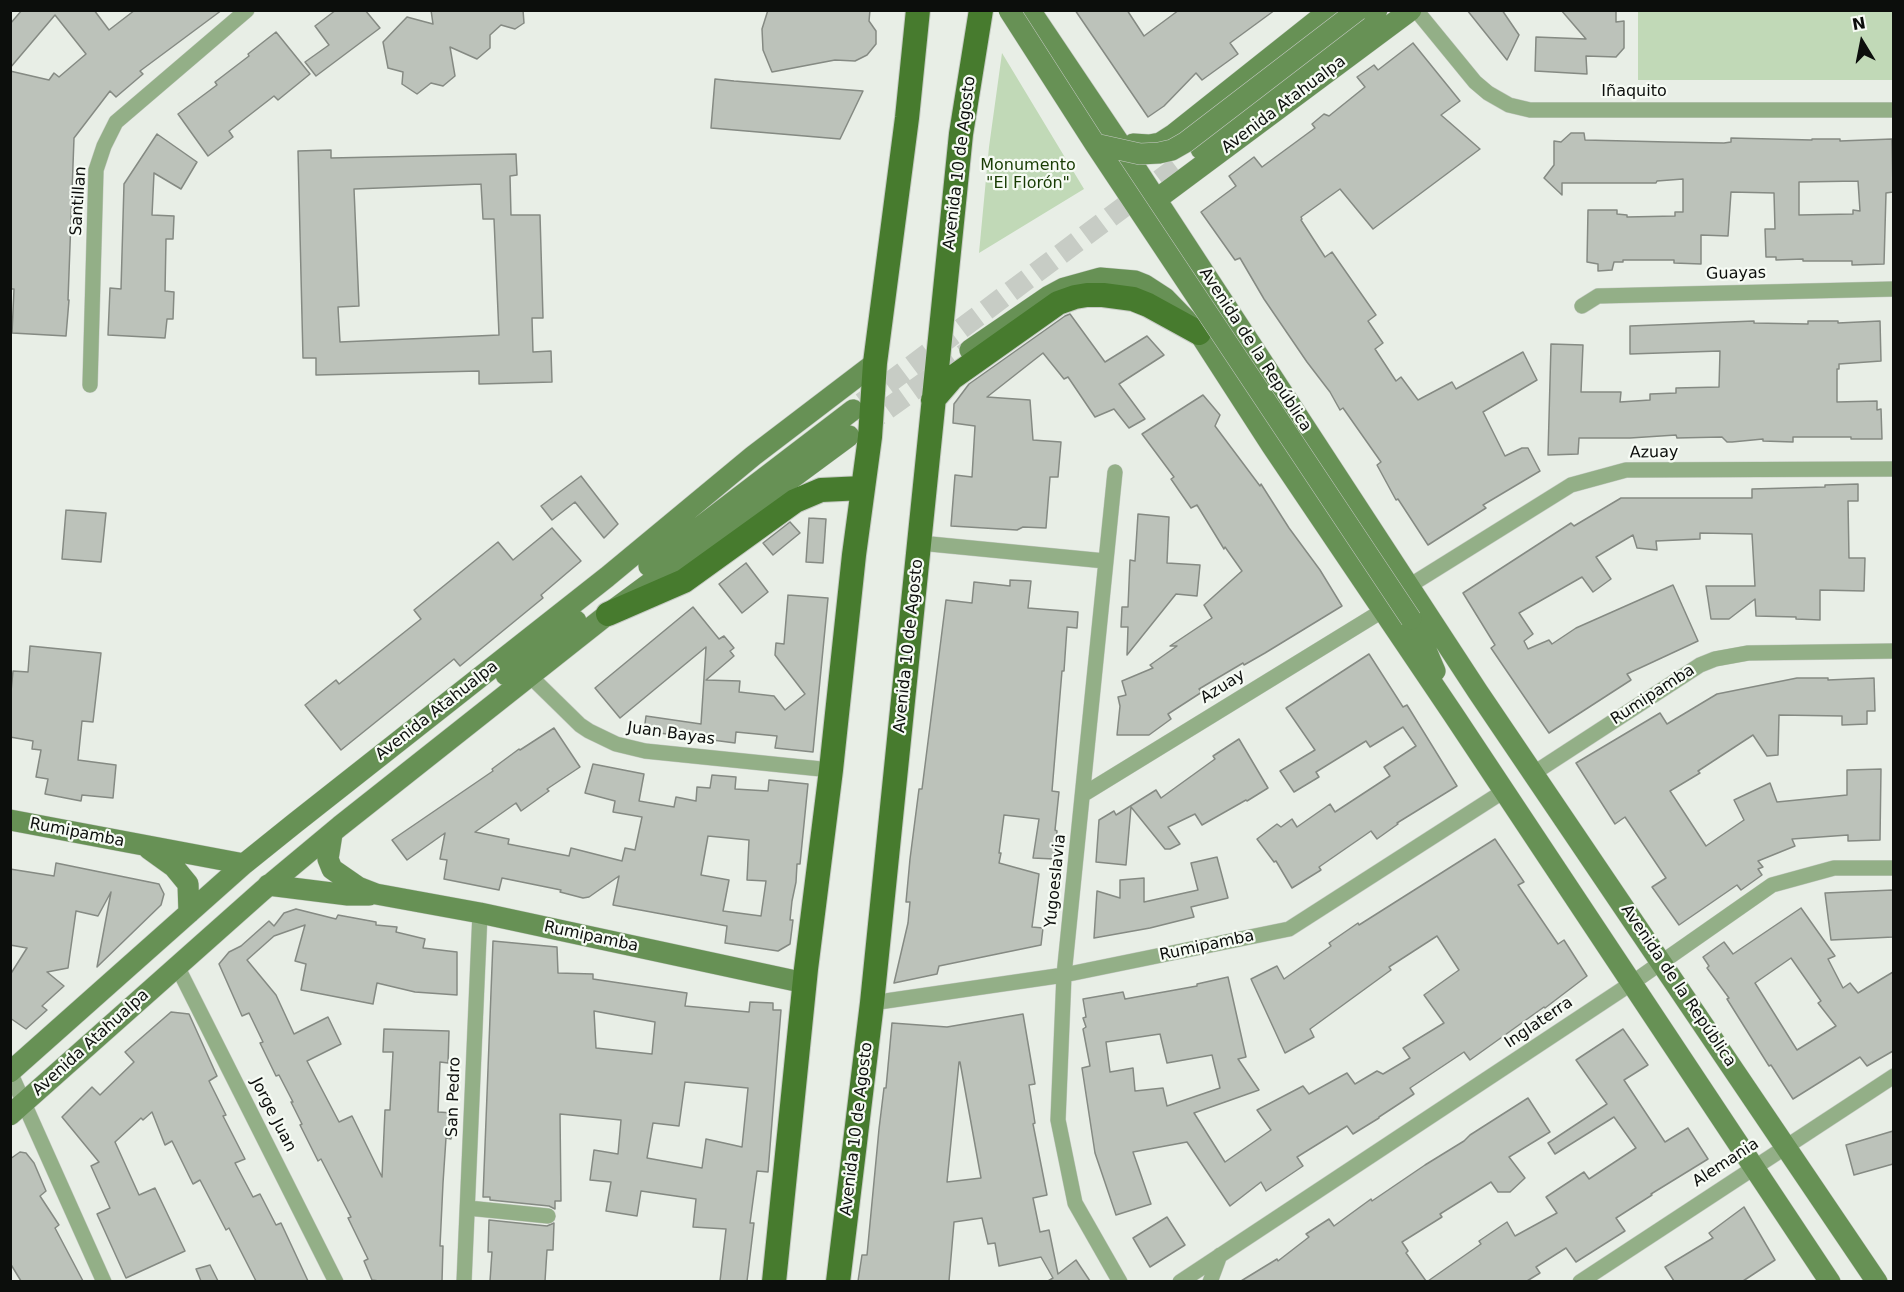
<!DOCTYPE html>
<html>
<head>
<meta charset="utf-8">
<style>
	body { margin:0 }
	#map { position:relative; width:1904px; height:1292px; overflow:hidden; background:#e8eee6; font-family:"DejaVu Sans",sans-serif }
	canvas { display:block }
	.frame { position:absolute; inset:0; border:12px solid #0c0e0c; pointer-events:none }
	.north { position:absolute; left:1832px; top:12px; width:60px; height:60px; -webkit-text-stroke:4px #f6fbf4; paint-order:stroke; rotate:350deg; font-size:16px; font-weight:700; line-height:24px; text-align:center; color:#0c0e0c }
	.north::after { content:''; display:block; margin:auto; width:21px; height:27px; background:#0c0e0c; clip-path:polygon(50% 0,100% 100%,50% 72%,0 100%) }
</style>
</head>
<body>
<div id="map">
<canvas width="1904" height="1292"></canvas>
<div class="frame"></div>
<div class="north">N</div>
</div>
<script>
const ctx = document.querySelector('canvas').getContext('2d');
ctx.lineJoin = 'round';
function fill(path, color) { ctx.fillStyle = color; ctx.fill(path, 'evenodd'); }
const toPath = rows => new Path2D(rows.map(r => 'M' + r).join(''));
function strokePath(path, color, width, dash) { ctx.strokeStyle = color; ctx.lineWidth = width; ctx.lineCap = dash ? 'butt' : 'round'; ctx.setLineDash(dash || []); ctx.stroke(path); }
function write(font, color, halo, rows, align = 'center') {
  ctx.font = font + ' "DejaVu Sans",sans-serif'; ctx.lineWidth = 4.5; ctx.setLineDash([]); ctx.textBaseline = 'middle'; ctx.strokeStyle = halo; ctx.fillStyle = color; for (const [text, x, y, turn = 0] of rows) {
    ctx.save(); ctx.translate(x, y); ctx.rotate((+turn || 0) * Math.PI / 180); ctx.textAlign = isNaN(turn) ? turn : align; if (halo) ctx.strokeText(text, 0, 0); ctx.fillText(text, 0, 0); ctx.restore();
  }
}
fill(toPath([
	[1638,11,1893,11,1893,80,1638,80],
	[1002,53,1084,189,979,253,989,147]
]), '#c1d9b7');
const building = toPath([
	[22,10,94,10,109,30,135,10,222,10,140,71,143,74,116,97,110,91,74,138,68,300,69,300,66,336,12,333,14,289,10,289,10,71,49,80,54,73,59,77,86,54,55,15,10,68,10,24,22,10],
	[336,10,365,10,380,28,316,76,305,62,329,45,315,26,336,10],
	[431,10,523,10,524,23,515,29,501,25,490,35,490,48,477,59,450,47,455,76,443,86,431,83,417,94,402,84,403,72,388,68,383,42,407,17,433,24,431,10],
	[768,10,870,10,869,21,876,31,876,44,867,55,855,61,835,60,772,72,763,50,762,29,768,10],
	[1075,10,1127,10,1144,36,1179,10,1275,10,1230,43,1238,54,1202,80,1196,73,1164,106,1148,117,1075,10],
	[1467,10,1502,10,1519,35,1507,60,1467,10],
	[1561,10,1616,10,1616,22,1624,21,1624,48,1616,57,1586,56,1587,74,1535,71,1536,37,1586,39,1561,10],
	[276,32,310,74,278,100,274,96,229,131,233,137,208,156,178,114,217,85,215,82,249,56,248,54,276,32],
	[1413,43,1460,101,1441,115,1480,149,1373,229,1340,189,1301,217,1302,219,1301,220,1325,257,1332,252,1376,315,1368,321,1383,343,1375,349,1396,381,1401,377,1418,400,1452,382,1456,389,1523,352,1537,380,1483,412,1505,456,1522,448,1528,448,1540,471,1483,505,1486,508,1428,545,1398,499,1396,500,1377,465,1381,462,1343,408,1340,410,1330,392,1307,362,1264,299,1240,258,1235,260,1201,212,1236,186,1229,176,1254,157,1262,167,1315,128,1312,124,1324,114,1329,116,1365,87,1357,77,1374,65,1378,70,1413,43],
	[715,79,734,81,863,91,840,139,711,128,715,79],
	[1571,133,1584,133,1585,140,1668,142,1724,143,1731,142,1731,138,1812,140,1812,139,1840,139,1840,141,1892,139,1893,192,1886,193,1884,264,1852,265,1852,261,1803,261,1803,259,1776,260,1776,257,1766,257,1765,229,1775,229,1774,193,1731,192,1728,236,1701,235,1701,264,1674,263,1674,260,1623,260,1623,262,1614,262,1612,270,1598,271,1598,264,1587,262,1588,210,1617,210,1617,214,1627,215,1627,217,1675,216,1675,212,1683,212,1683,179,1657,181,1656,183,1562,183,1562,195,1544,178,1554,165,1554,141,1561,142,1571,133],
	[1858,181,1860,211,1853,210,1853,214,1799,215,1799,182,1858,181],
	[157,134,197,162,181,189,154,173,152,215,174,216,173,239,166,239,165,291,174,292,173,319,167,319,165,338,108,335,110,288,121,289,124,184,157,134],
	[331,150,331,158,516,154,517,175,510,176,511,215,540,215,543,318,532,318,533,352,551,351,552,382,479,384,479,371,316,375,316,358,303,358,298,151,331,150],
	[481,184,483,219,494,219,499,335,340,342,338,307,359,306,354,189,481,184],
	[1070,314,1105,362,1147,336,1164,355,1119,384,1145,419,1129,428,1114,409,1095,417,1068,377,1064,379,1043,353,987,397,1030,400,1033,440,1061,442,1058,477,1050,477,1046,528,1023,527,1017,530,951,526,955,475,972,477,975,426,953,423,954,404,969,384,1065,316,1070,314],
	[1754,321,1754,323,1808,324,1808,321,1838,321,1838,323,1880,321,1881,361,1839,364,1839,369,1837,369,1837,402,1877,401,1877,410,1881,409,1882,439,1851,439,1851,437,1793,437,1793,442,1763,441,1763,439,1732,442,1727,442,1722,437,1677,438,1676,435,1630,438,1579,438,1578,454,1548,455,1551,344,1583,345,1581,392,1621,392,1620,402,1650,400,1650,394,1676,393,1676,388,1719,387,1720,351,1630,354,1630,326,1754,321],
	[1203,395,1220,415,1215,426,1260,486,1261,484,1289,528,1320,570,1342,606,1265,653,1244,665,1243,663,1199,689,1202,692,1168,714,1171,719,1149,735,1117,735,1120,706,1118,697,1126,695,1122,681,1153,668,1150,665,1177,646,1170,646,1212,618,1204,605,1242,571,1225,547,1224,549,1197,505,1191,508,1171,479,1174,477,1142,434,1203,395],
	[581,476,618,524,604,538,575,502,552,520,541,506,581,476],
	[1858,484,1858,501,1848,501,1849,558,1865,558,1864,591,1820,590,1820,620,1796,619,1796,617,1756,616,1755,599,1729,619,1711,619,1706,586,1755,586,1752,534,1700,533,1700,539,1656,541,1657,550,1637,548,1633,535,1596,557,1611,579,1593,592,1582,577,1519,613,1533,634,1524,641,1528,649,1549,640,1552,644,1576,628,1673,585,1698,641,1627,674,1631,680,1549,733,1491,648,1495,645,1463,593,1571,523,1574,526,1621,498,1752,498,1752,489,1825,487,1825,485,1858,484],
	[66,510,106,513,101,562,62,559,66,510],
	[1138,514,1169,517,1167,563,1200,565,1197,596,1176,594,1127,655,1128,627,1121,627,1122,607,1128,607,1130,560,1135,561,1138,514],
	[809,518,826,519,823,563,806,562,809,518],
	[790,522,800,533,773,555,763,543,790,522],
	[552,528,581,561,541,595,543,598,460,666,454,659,341,750,305,705,336,680,339,684,421,619,414,610,498,542,513,560,552,528],
	[746,563,768,592,742,613,719,584,746,563],
	[1010,580,1031,581,1028,608,1078,612,1077,628,1067,627,1064,671,1062,671,1052,791,1059,792,1055,830,1057,831,1054,859,1033,858,1039,819,1004,815,999,853,1001,853,999,863,1039,874,1032,927,1043,928,1041,945,939,966,937,974,894,983,908,923,910,902,906,902,910,859,919,789,922,789,946,600,972,603,974,582,1010,586,1010,580],
	[788,595,828,598,813,752,775,748,777,736,736,732,735,743,644,731,646,716,701,724,706,647,620,718,595,688,693,607,719,639,724,636,734,648,730,651,734,656,706,680,740,681,739,692,774,696,785,710,805,694,775,655,776,643,784,644,788,595],
	[30,646,101,653,93,722,82,721,78,760,116,765,113,798,82,795,81,801,45,794,48,779,36,777,41,750,32,749,33,741,10,737,10,702,13,671,28,672,30,646],
	[1369,654,1403,707,1407,705,1457,786,1397,823,1398,824,1377,839,1371,831,1319,867,1321,870,1292,888,1276,861,1274,862,1257,839,1277,824,1281,827,1292,819,1297,827,1330,804,1335,812,1390,776,1384,767,1416,746,1403,727,1370,747,1366,741,1316,772,1319,777,1294,792,1280,771,1315,750,1286,708,1369,654],
	[1797,678,1828,678,1828,680,1874,678,1875,711,1867,711,1867,724,1842,725,1842,716,1779,715,1778,755,1767,756,1753,735,1698,771,1700,773,1670,791,1706,846,1744,820,1734,800,1770,783,1777,802,1847,795,1847,770,1881,769,1880,840,1848,841,1848,835,1792,839,1795,846,1758,861,1763,867,1758,869,1762,875,1741,890,1737,885,1679,925,1652,887,1666,878,1625,817,1615,824,1576,763,1660,713,1667,724,1717,694,1797,678],
	[554,728,580,767,547,789,549,791,521,811,516,803,475,832,509,839,508,844,569,856,571,848,622,861,625,848,635,850,642,817,613,812,615,801,585,793,593,764,644,774,639,801,674,807,676,797,696,801,697,787,710,788,712,775,736,777,735,789,768,791,769,780,808,784,800,864,797,864,796,882,792,901,790,920,793,920,790,944,778,951,725,943,727,926,613,905,619,876,589,897,583,898,560,892,561,890,502,878,499,890,444,879,447,860,440,859,445,833,407,860,392,840,493,771,492,769,519,749,520,750,554,728],
	[708,836,749,840,747,880,766,881,761,916,723,911,729,880,701,875,708,836],
	[1239,739,1268,788,1247,801,1246,800,1202,825,1195,814,1168,827,1180,844,1170,849,1165,849,1131,807,1126,865,1096,862,1099,820,1114,811,1116,815,1156,790,1161,798,1215,759,1213,756,1239,739],
	[1495,839,1524,882,1518,885,1558,944,1564,940,1587,976,1545,1008,1544,1007,1470,1060,1464,1052,1410,1088,1414,1094,1379,1117,1379,1118,1353,1134,1347,1126,1297,1157,1303,1166,1266,1191,1261,1182,1230,1206,1187,1142,1133,1152,1151,1204,1116,1215,1095,1153,1082,1068,1090,1066,1083,1029,1086,1027,1083,1018,1086,1017,1083,999,1123,992,1125,999,1197,986,1197,984,1228,977,1246,1057,1238,1059,1259,1090,1194,1113,1225,1162,1271,1130,1257,1110,1303,1086,1309,1094,1347,1073,1355,1084,1377,1071,1383,1074,1410,1058,1403,1048,1444,1023,1424,995,1459,970,1437,936,1389,967,1391,970,1310,1029,1314,1037,1285,1053,1251,979,1277,966,1284,979,1331,946,1329,943,1358,923,1359,925,1495,839],
	[1160,1034,1167,1063,1212,1055,1220,1088,1167,1106,1163,1088,1135,1091,1133,1068,1110,1072,1106,1042,1160,1034],
	[1217,857,1228,898,1191,907,1194,917,1150,928,1094,938,1097,891,1120,898,1120,880,1144,878,1144,902,1198,890,1191,863,1217,857],
	[56,863,159,884,164,894,161,905,97,967,111,892,98,916,76,911,68,968,47,972,64,986,42,1006,47,1010,26,1029,10,1018,10,975,27,948,10,945,10,869,54,876,56,863],
	[1893,890,1893,937,1831,940,1825,893,1893,890],
	[1801,908,1835,956,1828,959,1843,988,1850,983,1858,993,1893,972,1893,1051,1867,1066,1860,1057,1793,1099,1771,1065,1769,1066,1727,999,1729,998,1707,968,1709,966,1703,957,1724,942,1733,954,1801,908],
	[1791,958,1821,1001,1818,1003,1836,1026,1797,1050,1755,983,1791,958],
	[296,909,336,919,338,915,376,922,376,925,397,927,396,932,425,939,423,948,457,952,457,995,415,992,377,983,373,1004,301,990,306,964,295,961,305,925,274,936,247,960,276,995,294,1034,328,1017,341,1044,307,1061,339,1122,352,1116,382,1177,385,1110,390,1110,393,1052,383,1052,384,1029,449,1031,448,1063,440,1062,438,1112,453,1113,451,1139,446,1138,443,1183,440,1246,443,1246,442,1281,379,1281,372,1280,364,1261,368,1259,348,1218,351,1217,321,1159,318,1161,300,1125,302,1124,291,1102,293,1102,279,1075,276,1076,260,1043,263,1042,249,1013,242,1016,219,964,229,952,241,946,269,921,274,926,284,913,296,909],
	[493,941,557,947,558,973,593,974,593,979,687,993,685,1006,749,1012,750,1002,773,1003,773,1010,781,1010,768,1172,757,1171,750,1223,754,1223,747,1281,720,1281,726,1229,693,1227,696,1199,641,1191,637,1216,606,1211,611,1182,590,1180,594,1150,618,1154,621,1120,560,1114,561,1201,555,1201,555,1209,549,1206,490,1200,490,1197,483,1197,493,941],
	[594,1011,655,1022,652,1054,596,1048,594,1011],
	[685,1082,748,1088,742,1147,706,1139,702,1168,647,1158,653,1123,679,1126,685,1082],
	[171,1012,189,1014,217,1076,209,1081,226,1115,223,1116,245,1159,235,1163,253,1197,260,1194,276,1225,281,1223,308,1281,256,1281,229,1228,226,1230,200,1180,193,1184,172,1141,165,1145,152,1112,143,1120,141,1118,115,1142,139,1195,155,1188,185,1251,126,1278,97,1214,110,1208,91,1166,99,1162,62,1117,92,1087,100,1095,134,1062,125,1052,171,1012],
	[1023,1014,1035,1084,1029,1085,1035,1123,1033,1124,1047,1195,1033,1198,1040,1232,1049,1230,1058,1274,1076,1260,1090,1281,1048,1281,1053,1278,1041,1257,999,1266,995,1243,988,1244,982,1218,954,1222,949,1281,858,1281,862,1255,867,1255,879,1129,884,1088,886,1088,892,1023,947,1027,1023,1014],
	[959,1062,960,1062,981,1178,947,1182,959,1062],
	[1623,1029,1648,1065,1624,1080,1665,1142,1688,1128,1708,1159,1651,1194,1652,1195,1616,1218,1625,1231,1576,1262,1566,1248,1536,1267,1540,1273,1527,1281,1428,1281,1481,1244,1479,1241,1507,1222,1515,1236,1557,1213,1546,1197,1584,1172,1589,1179,1636,1148,1614,1117,1555,1154,1548,1143,1607,1104,1576,1060,1623,1029],
	[1528,1098,1550,1132,1509,1157,1525,1178,1510,1192,1498,1192,1491,1182,1440,1214,1442,1217,1402,1242,1408,1251,1406,1253,1426,1281,1241,1281,1277,1259,1278,1261,1309,1237,1306,1234,1329,1219,1334,1226,1371,1199,1372,1201,1425,1165,1464,1141,1470,1135,1528,1098],
	[1893,1131,1893,1164,1854,1175,1846,1145,1893,1131],
	[20,1152,26,1153,34,1163,46,1191,40,1196,59,1225,55,1228,83,1281,21,1281,10,1263,10,1159,20,1152],
	[1744,1207,1775,1260,1743,1281,1674,1281,1665,1267,1713,1238,1709,1233,1744,1207],
	[1167,1217,1185,1245,1150,1267,1133,1238,1167,1217],
	[489,1220,547,1226,554,1223,553,1250,547,1250,545,1281,490,1281,492,1252,488,1252,489,1220],
	[210,1265,218,1281,201,1281,196,1269,210,1265]
]);
fill(building, '#bcc2ba');
strokePath(building, '#858a83', 1.5);
strokePath(toPath([
	[862,403,1181,164],
	[862,427,970,350]
]), '#c7ccc5', 21, [21, 10]);
const street = toPath([
	[1416,10,1475,82,1488,93,1509,105,1530,110,1894,110],
	[1582,306,1598,296,1894,289],
	[90,385,96,170,104,146,116,122,247,10],
	[1115,472,1064,975,1058,1120,1075,1203,1120,1282],
	[920,543,1105,561],
	[1409,586,1571,485,1626,470,1894,469],
	[530,676,580,725,589,731,616,744,645,751,831,770],
	[1534,773,1700,665,1715,659,1748,653,1894,651],
	[1084,794,1382,611],
	[177,966,336,1282],
	[872,1003,1064,975,1289,929,1504,791],
	[10,1072,104,1282],
	[468,1208,548,1216],
	[464,1282,480,913],
	[1180,1282,1632,983,1772,885,1834,868,1894,868],
	[1210,1282,1220,1255],
	[1580,1282,1894,1076]
]);
const secondary = toPath([
	[1030,10,1118,141,1478,692,1877,1282],
	[1133,144,1149,145,1160,143,1174,134,1330,10],
	[1201,149,1377,10],
	[1157,199,1411,10],
	[970,350,1049,296,1064,288,1100,278,1135,281,1145,285,1165,298,1199,333,1272,446,1453,714,1830,1282],
	[649,566,853,410],
	[1415,624,1435,671],
	[506,675,576,621],
	[10,820,244,864],
	[332,834,328,859,332,869,358,887,376,894,480,913,805,983],
	[149,849,174,867,188,884,189,913],
	[268,885,348,895,369,895],
	[10,1072,244,864,295,823,607,577,753,456,875,363],
	[10,1115,262,891,340,826,608,614,849,436]
]);
const primary = toPath([
	[933,400,952,378,1058,303,1075,297,1087,295,1103,295,1133,299,1148,305,1199,333],
	[608,614,684,581,795,501,821,490,863,488],
	[774,1282,806,969,831,770,854,555,870,437,875,363,907,118,918,10],
	[838,1282,872,1003,961,134,981,10]
]);
strokePath(street, '#c5cac3', 16);
strokePath(secondary, '#c5cac3', 22);
strokePath(primary, '#c5cac3', 26);
strokePath(street, '#93af87', 15);
strokePath(secondary, '#679155', 21);
strokePath(primary, '#477b2e', 24);
const secondaryBridge = toPath([
	[1009,10,1095,144,1411,619],
	[1095,144,1140,154,1159,153,1172,150,1186,142,1358,10]
]);
strokePath(secondaryBridge, '#c5cac3', 22, []);
strokePath(secondaryBridge, '#679155', 21);
write('16px', '#0c0e0c', '#f6fbf4', [
	["Iñaquito",1634,92],
	["Avenida Atahualpa",1284,105,-37],
	["Avenida 10 de Agosto",960,163,-83],
	["Santillan",79,201,-86],
	["Guayas",1736,274,-1],
	["Avenida de la República",1255,350,57],
	["Azuay",1654,453,-1],
	["Avenida 10 de Agosto",909,646,-84],
	["Azuay",1223,687,-32],
	["Rumipamba",1653,695,-33],
	["Avenida Atahualpa",437,711,-38],
	["Juan Bayas",671,734,8],
	["Rumipamba",77,833,11],
	["Yugoeslavia",1056,881,-84],
	["Rumipamba",591,937,12],
	["Rumipamba",1207,946,-12],
	["Avenida de la República",1678,986,56],
	["Inglaterra",1539,1023,-34],
	["Avenida Atahualpa",91,1043,-42],
	["San Pedro",454,1097,-88],
	["Jorge Juan",273,1115,63],
	["Avenida 10 de Agosto",857,1129,-83],
	["Alemania",1726,1163,-33]
]);
write('16px', '#183b03', '#f6fbf4', [
	["Monumento",1028,166],
	["\"El Florón\"",1028,184]
]);
</script>
</body>
</html>
